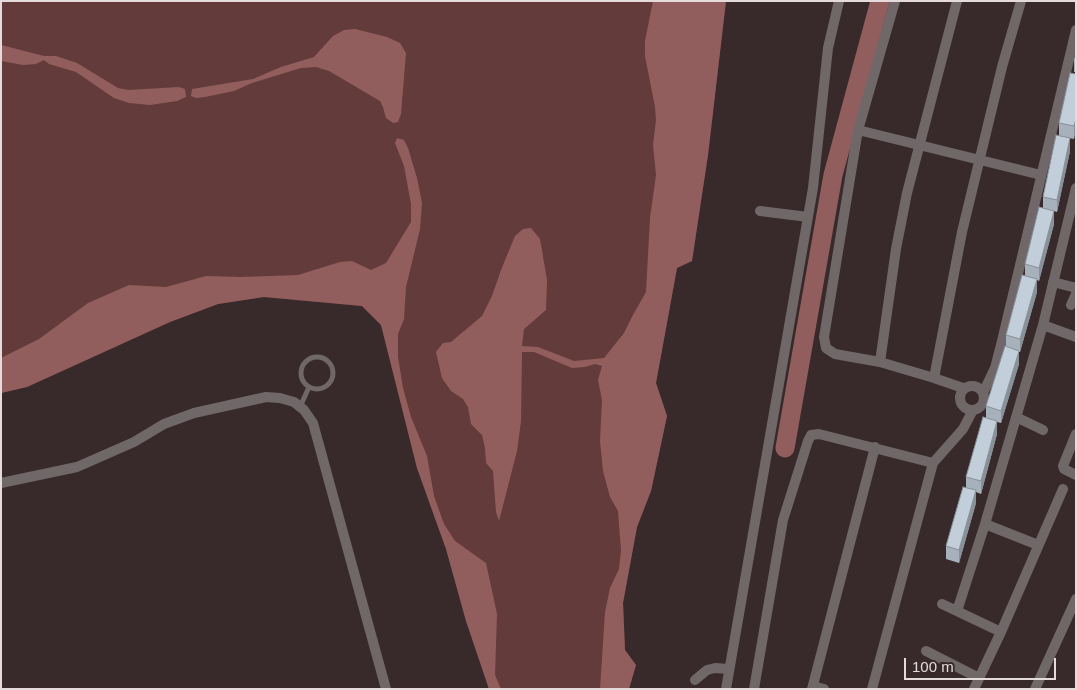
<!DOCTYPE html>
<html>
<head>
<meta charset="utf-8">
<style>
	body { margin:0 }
	#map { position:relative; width:1077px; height:690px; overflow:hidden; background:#382a2a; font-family:Helvetica,sans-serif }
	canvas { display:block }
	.frame { position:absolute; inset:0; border:2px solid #e5dbdb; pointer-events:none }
	.scale { position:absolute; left:904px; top:658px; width:152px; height:22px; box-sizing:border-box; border:2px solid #e5dbdb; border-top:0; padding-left:6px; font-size:15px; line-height:18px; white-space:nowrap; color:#e5dbdb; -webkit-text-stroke:4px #382a2a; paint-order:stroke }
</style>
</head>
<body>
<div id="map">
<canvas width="1077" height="690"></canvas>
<div class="frame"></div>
<div class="scale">100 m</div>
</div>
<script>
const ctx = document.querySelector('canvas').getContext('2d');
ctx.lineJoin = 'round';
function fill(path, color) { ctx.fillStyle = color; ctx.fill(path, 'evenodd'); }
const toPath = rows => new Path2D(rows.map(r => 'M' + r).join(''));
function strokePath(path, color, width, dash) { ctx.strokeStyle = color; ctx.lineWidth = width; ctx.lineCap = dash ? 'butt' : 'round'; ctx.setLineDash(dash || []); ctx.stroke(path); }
fill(toPath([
	[1,1,726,1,708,155,692,261,677,268,656,383,667,416,651,491,637,527,623,603,625,650,636,665,629,689,489,689,466,621,446,549,417,468,381,325,362,306,264,297,218,304,170,322,27,387,1,393]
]), '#633b3a');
fill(toPath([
	[653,1,726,1,708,155,692,261,677,268,656,383,667,416,651,491,637,527,623,603,625,650,636,665,629,689,600,689,605,612,610,588,619,569,621,550,618,511,610,497,603,471,600,441,602,400,598,380,602,366,595,364,585,367,572,368,534,352,522,352,521,421,517,451,499,521,496,512,493,471,486,463,485,448,482,435,471,424,468,407,463,399,451,391,442,378,436,352,443,343,451,342,482,316,492,296,501,270,515,236,523,229,531,228,540,239,547,280,546,310,524,329,522,346,538,347,574,361,604,358,624,333,633,315,646,292,650,218,656,175,653,145,656,120,655,107,645,56,645,41],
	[355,29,387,37,400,43,406,53,401,114,398,122,393,123,386,118,383,107,380,101,329,71,316,67,301,68,252,83,234,91,205,97,196,98,191,96,192,89,253,79,281,67,314,57,333,36,344,30],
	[1,45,44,56,56,56,77,63,118,88,128,90,179,87,185,89,186,97,177,101,150,105,129,103,114,98,76,72,49,64,44,60,36,64,23,65,1,61],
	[397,138,404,140,408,148,417,178,422,203,420,229,406,287,404,319,398,334,398,357,403,388,411,417,427,456,434,496,444,524,455,541,486,563,497,614,495,675,501,689,489,689,466,621,446,549,417,468,381,325,362,306,264,297,218,304,170,322,27,387,1,393,1,358,39,339,88,303,129,285,166,287,206,276,241,277,298,275,340,262,352,261,371,270,386,263,411,222,411,204,404,166,395,143]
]), '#925e5d');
strokePath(toPath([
	[785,448,833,175,880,1]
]), '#925e5d', 19);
strokePath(toPath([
	'301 373a16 16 0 1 1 32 0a16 16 0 1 1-32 0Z',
	[300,407,309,387]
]), '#706868', 5);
strokePath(toPath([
	[895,1,858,130,824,337,826,348,835,354,880,362,934,378,963,388],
	[858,130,1041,175],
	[760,211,808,217],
	[1053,282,1076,288],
	[1071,305,1076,294],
	[1043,325,1076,337],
	[880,362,896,249,907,193,957,1],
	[934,378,962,232,1002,67,1021,1],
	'960 398a12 12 0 1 1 24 0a12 12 0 1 1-24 0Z',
	[983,393,995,368,1001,345,1076,30],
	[1016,417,1043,430],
	[1076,434,1063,466,1064,469,1076,475],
	[1,483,77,467,134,442,164,424,194,413,266,397,280,398,294,402,304,410,313,423,386,689],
	[985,524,1038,545],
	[942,604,1001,632],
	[957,611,985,524,1043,325,1076,188],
	[926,651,979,678],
	[695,680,707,670,715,668,729,669],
	[813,686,824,689],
	[726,689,813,188,828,48,839,1],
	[754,689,783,520,808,441,811,435,819,434,933,463],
	[812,689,875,447],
	[872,689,933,463,963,429,973,410],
	[974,689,1001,632,1063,489],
	[1035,689,1076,599]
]), '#706868', 10);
fill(toPath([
	[1076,54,1076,72,1074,72,1074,59],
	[1076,74,1074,139,1059,136,1059,123],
	[1070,151,1057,212,1054,211,1054,224,1039,281,1037,280,1037,292,1020,352,1019,352,1019,364,1001,423,997,422,997,434,981,494,976,492,976,503,959,563,946,559,946,546,966,488,966,477,986,418,986,406,1006,347,1006,335,1025,276,1025,264,1043,208,1043,197]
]), '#a7b1bb');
fill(toPath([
	[1076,119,1076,131,1074,139,1074,126],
	[1070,138,1070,151,1057,212,1057,200],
	[1054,211,1054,224,1039,281,1039,268],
	[1037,279,1037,292,1020,352,1020,339],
	[1019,351,1019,364,1001,423,1001,411],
	[997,421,997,434,981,494,981,481],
	[976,490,976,503,959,563,959,550]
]), '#889098');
const building = toPath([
	[1070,73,1076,74,1076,119,1074,126,1059,123,1070,73],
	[1056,135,1070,138,1057,200,1043,197,1056,135],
	[1039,207,1054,211,1039,268,1025,264,1039,207],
	[1022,275,1037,279,1020,339,1006,335,1022,275],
	[1005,346,1019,351,1001,411,986,406,1005,346],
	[983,417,997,421,981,481,966,477,983,417],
	[963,487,976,490,959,550,946,546,963,487]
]);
fill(building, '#c2ced9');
strokePath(building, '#889098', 1);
</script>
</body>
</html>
